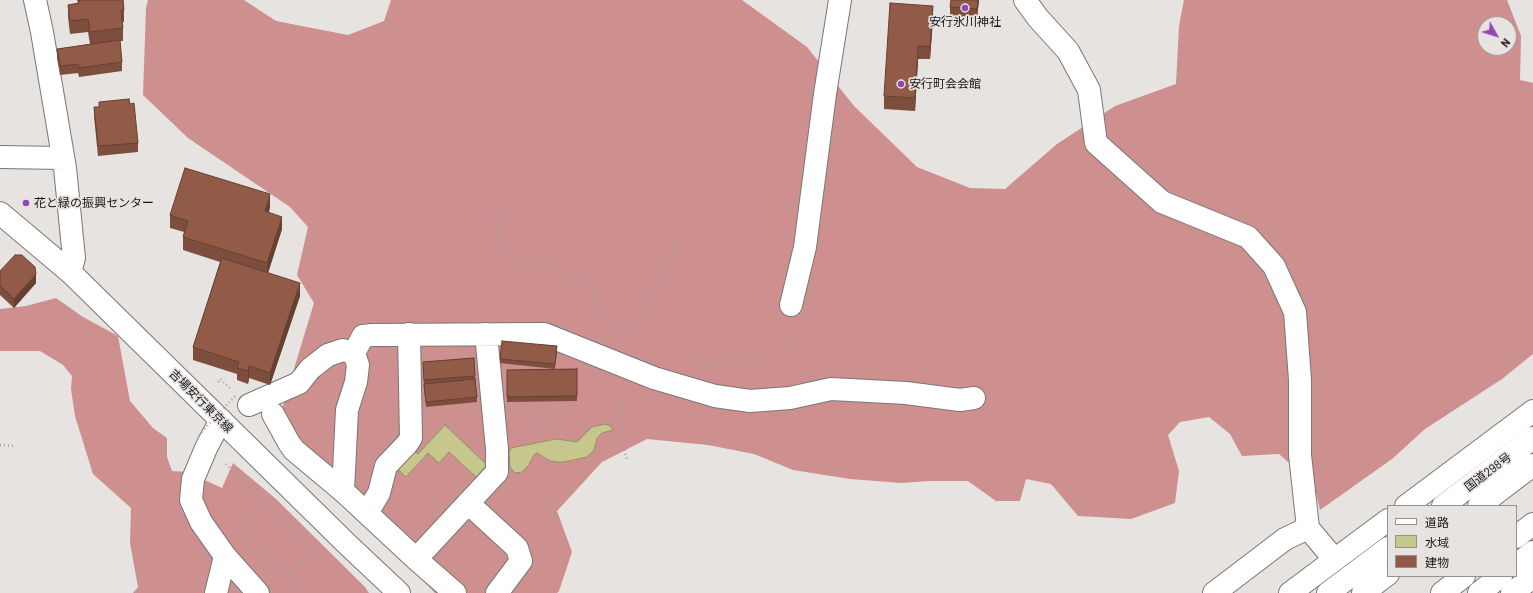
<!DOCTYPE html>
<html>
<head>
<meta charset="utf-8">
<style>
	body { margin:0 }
	#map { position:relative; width:1533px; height:593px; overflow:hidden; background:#e6e3e1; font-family:Barlow,"Noto Sans JP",sans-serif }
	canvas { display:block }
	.legend { position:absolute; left:1387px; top:505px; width:130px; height:72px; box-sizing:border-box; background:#e6e3e1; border:1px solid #949190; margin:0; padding:5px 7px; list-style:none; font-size:12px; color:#181716 }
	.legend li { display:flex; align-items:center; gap:8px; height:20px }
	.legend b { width:20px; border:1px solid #949190 }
	.north { position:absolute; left:1477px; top:16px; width:40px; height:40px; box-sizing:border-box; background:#e6e3e1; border:1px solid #949190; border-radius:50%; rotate:129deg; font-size:11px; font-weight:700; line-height:16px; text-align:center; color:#181716 }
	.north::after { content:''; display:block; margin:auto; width:14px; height:18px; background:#9246b7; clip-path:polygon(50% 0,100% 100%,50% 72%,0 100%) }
</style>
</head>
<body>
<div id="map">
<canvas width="1533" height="593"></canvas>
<ul class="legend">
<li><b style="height:5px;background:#fff"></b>道路</li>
<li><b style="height:11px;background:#c7c78d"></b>水域</li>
<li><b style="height:11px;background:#915b47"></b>建物</li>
</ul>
<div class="north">N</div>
</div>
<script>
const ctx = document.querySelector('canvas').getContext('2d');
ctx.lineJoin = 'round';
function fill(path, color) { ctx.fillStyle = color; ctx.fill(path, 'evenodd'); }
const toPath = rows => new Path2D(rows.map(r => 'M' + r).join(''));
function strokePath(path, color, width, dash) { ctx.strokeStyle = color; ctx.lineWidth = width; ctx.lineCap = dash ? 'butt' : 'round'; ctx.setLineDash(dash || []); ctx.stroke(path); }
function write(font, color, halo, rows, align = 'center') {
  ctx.font = font + ' Barlow,"Noto Sans JP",sans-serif'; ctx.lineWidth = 3.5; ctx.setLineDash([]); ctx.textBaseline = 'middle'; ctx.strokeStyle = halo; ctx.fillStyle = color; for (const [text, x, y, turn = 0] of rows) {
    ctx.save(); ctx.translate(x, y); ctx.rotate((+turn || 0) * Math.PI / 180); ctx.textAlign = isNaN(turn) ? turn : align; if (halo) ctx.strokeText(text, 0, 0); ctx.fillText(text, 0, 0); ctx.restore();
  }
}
fill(toPath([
	[148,0,244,0,276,21,348,35,384,21,391,0,742,0,807,47,854,106,917,167,970,188,1005,189,1057,144,1115,106,1176,84,1179,26,1184,0,1507,0,1521,36,1520,80,1533,83,1533,354,1502,379,1425,429,1392,459,1320,510,1314,485,1279,454,1242,456,1230,434,1209,417,1180,422,1168,435,1179,471,1175,503,1131,519,1078,516,1051,484,1026,479,1020,501,996,501,968,481,929,481,901,483,850,479,793,470,754,454,708,445,647,439,602,462,557,511,572,552,559,591,557,593,435,593,276,428,314,303,297,275,308,227,290,207,188,138,143,95,146,8],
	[1485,24,1509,24,1509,48,1485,48],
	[56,298,83,317,118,336,130,401,153,428,167,438,167,457,172,471,187,472,222,488,233,463,276,499,365,587,369,593,133,593,138,587,130,543,131,508,93,474,75,416,71,389,72,376,63,365,40,351,0,351,0,308,0,309,26,306]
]), '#ce8f8f');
const water = toPath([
	[605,424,610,426,613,430,602,433,597,438,594,450,587,457,564,462,557,462,550,461,537,453,534,455,528,466,522,472,515,473,510,467,509,453,511,448,556,439,577,442,592,427,605,424],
	[445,425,487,465,476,477,449,452,439,463,428,453,406,477,395,466,411,448,418,454,445,425]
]);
fill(water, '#c7c78d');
strokePath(water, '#929269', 1);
const minor = toPath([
	[35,0,42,32,65,168,74,258,70,272],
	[1025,0,1038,18,1068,51,1089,90,1096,143,1162,202,1248,237,1274,266,1295,312,1300,380,1300,455,1308,528],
	[0,157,63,158],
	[791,305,805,247,825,94,840,0],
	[249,405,299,383,310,369,328,355,343,350,354,353],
	[273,414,289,443,294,450,343,491],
	[221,420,207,446,193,479,191,500,201,522,225,556,258,593],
	[468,503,517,548,521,561,497,593],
	[1406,506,1533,411],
	[367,513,379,493,386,466,407,444,411,438,409,334],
	[416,559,497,472,497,449,486,334],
	[216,593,225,556],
	[455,593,416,559,343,491,347,410,356,382,358,365,354,353,363,336,372,335,544,334,654,378,715,396,750,401,790,398,831,389,906,393,960,400,974,398],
	[1214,593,1285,539,1308,528,1329,553],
	[1290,593,1388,520],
	[1512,593,1533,577]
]);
const major = toPath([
	[0,213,70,272,348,545,399,593]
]);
const highway = toPath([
	[1443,506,1533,438],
	[1479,506,1533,465],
	[1516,537,1533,524],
	[1516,565,1533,552],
	[1328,593,1388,548],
	[1363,593,1388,574],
	[1442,593,1464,576],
	[1479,593,1501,576]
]);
strokePath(minor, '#797775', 24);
strokePath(major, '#797775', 24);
strokePath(highway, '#797775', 24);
strokePath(toPath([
	[498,197,496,217,500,242,513,259,587,281,602,316,614,334],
	[626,341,680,239],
	[689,361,733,367,778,353,787,344,789,329],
	[218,382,220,379,231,389],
	[624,391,619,431,627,460],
	[374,408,387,407],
	[520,433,564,415,583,411],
	[0,445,14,446],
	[226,464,266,504,306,541],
	[266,504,243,529,311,593],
	[290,573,313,547],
	[281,588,287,593]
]), '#a5a2a0', 2.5, [1, 3]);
strokePath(minor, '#fff', 22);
strokePath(major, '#fff', 22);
strokePath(highway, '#fff', 22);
strokePath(toPath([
	[199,435,237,394]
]), '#a5a2a0', 2.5, [1, 3]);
fill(toPath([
	[77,0,123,0,124,10,124,22,123,22,123,41,120,41,122,62,122,71,79,77,78,73,60,75,57,58,57,49,90,44,88,32,70,34,68,17,68,5,78,3],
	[979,0,977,18,950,16,950,7],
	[933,19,930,59,918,59,915,111,884,109,884,96],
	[99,102,130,104,138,143,138,152,98,156,94,116,94,107,99,107],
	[270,207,269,212,282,229,268,273,300,296,270,385,249,378,248,384,237,380,237,374,193,360,193,347,220,262,183,250,183,237,184,232,170,228,170,215],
	[0,271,36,283,14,308,0,295],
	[557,351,555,369,500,363,500,359],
	[474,358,477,402,426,407,424,389,423,362],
	[577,369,577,401,507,402,507,370]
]), '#7d4e3d');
fill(toPath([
	[978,0,979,0,977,18,977,9],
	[933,6,933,19,930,59,930,47],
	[918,46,918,59,915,111,915,98],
	[270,194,270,207,265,224,265,211],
	[282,217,282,229,267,276,267,263],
	[36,274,36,283,14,308,14,299],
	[300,283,300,296,270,385,270,373],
	[249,366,249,378,248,384,248,371]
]), '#664032');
const building = toPath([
	[79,0,123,0,124,10,121,10,123,28,90,32,88,19,70,21,68,5,79,3,79,0],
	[951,0,978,0,977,9,950,7,951,0],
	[890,3,933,6,930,47,918,46,915,98,884,96,890,3],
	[120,40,122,62,79,68,78,64,60,66,57,49,120,40],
	[129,99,130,104,134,103,138,143,98,146,94,107,99,107,99,102,129,99],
	[185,168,270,194,265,211,282,217,267,263,183,237,188,221,170,215,185,168],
	[15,255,22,255,35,267,36,274,14,299,0,286,0,271,15,255],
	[222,258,300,283,270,373,249,366,248,371,237,368,239,362,193,347,222,258],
	[502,341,557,346,555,364,500,359,502,341],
	[474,358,475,376,424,380,423,362,474,358],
	[577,369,577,396,507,397,507,370,577,369],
	[475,379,477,397,426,402,424,384,475,379]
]);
fill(building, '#915b47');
strokePath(building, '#664032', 1);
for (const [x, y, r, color] of [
	[965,8,4,"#9246b7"],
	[901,84,4,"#9246b7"],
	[26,203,4,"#9246b7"]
]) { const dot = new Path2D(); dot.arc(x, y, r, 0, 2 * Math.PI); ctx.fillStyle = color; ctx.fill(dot); strokePath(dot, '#e6e3e1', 1.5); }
write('12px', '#181716', '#e6e3e1', [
	["安行氷川神社",965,22,"center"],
	["安行町会会館",909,84],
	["花と緑の振興センター",34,203]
], 'left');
write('12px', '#181716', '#e6e3e1', [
	["吉場安行東京線",201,401,45],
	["国道298号",1488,472,-37]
]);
</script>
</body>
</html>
